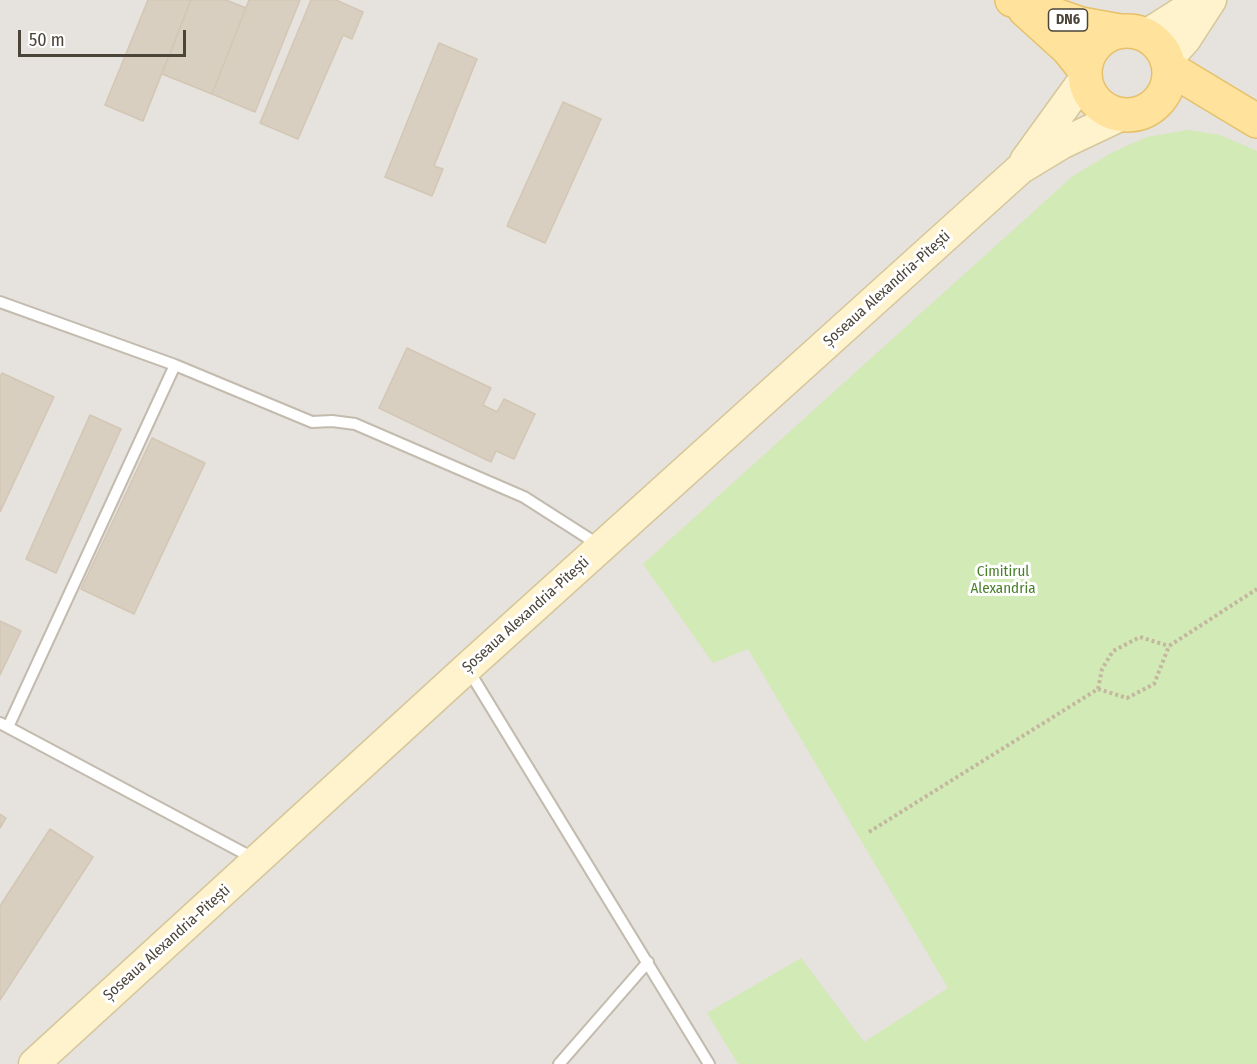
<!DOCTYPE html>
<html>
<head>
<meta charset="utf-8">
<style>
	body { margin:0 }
	#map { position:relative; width:1257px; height:1064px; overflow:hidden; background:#f6f3ec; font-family:"Fira Sans Condensed",sans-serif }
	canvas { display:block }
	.scale { position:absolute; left:18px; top:30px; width:168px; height:27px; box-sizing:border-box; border:3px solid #4b4439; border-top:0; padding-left:8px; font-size:18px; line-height:21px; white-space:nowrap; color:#4b4439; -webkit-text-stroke:4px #fff; paint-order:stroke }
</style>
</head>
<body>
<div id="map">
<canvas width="1257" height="1064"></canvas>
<div class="scale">50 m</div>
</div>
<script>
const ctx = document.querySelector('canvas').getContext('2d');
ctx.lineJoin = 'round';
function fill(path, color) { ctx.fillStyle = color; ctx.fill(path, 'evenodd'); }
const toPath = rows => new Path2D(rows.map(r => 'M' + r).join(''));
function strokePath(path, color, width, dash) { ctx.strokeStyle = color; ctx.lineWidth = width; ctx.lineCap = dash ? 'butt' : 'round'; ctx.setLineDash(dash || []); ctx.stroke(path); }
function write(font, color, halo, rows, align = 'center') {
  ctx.font = font + ' "Fira Sans Condensed",sans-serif'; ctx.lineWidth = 6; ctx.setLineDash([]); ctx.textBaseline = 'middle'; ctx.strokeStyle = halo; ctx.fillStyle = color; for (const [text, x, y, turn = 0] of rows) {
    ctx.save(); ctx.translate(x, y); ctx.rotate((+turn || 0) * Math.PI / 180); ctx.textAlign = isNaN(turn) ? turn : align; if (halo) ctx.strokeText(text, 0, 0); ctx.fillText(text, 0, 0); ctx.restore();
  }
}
fill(toPath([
	[0,0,1257,0,1257,1064,0,1064]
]), '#e6e2dd');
fill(toPath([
	[1188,130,1220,135,1257,151,1257,1064,738,1064,707,1013,801,958,864,1042,948,988,748,649,713,663,643,564,1073,176,1113,152,1147,137]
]), '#d2eab5');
const building = toPath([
	[148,0,191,0,143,121,105,105,148,0],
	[191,0,226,0,246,8,212,94,162,74,191,0],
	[249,0,300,0,255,112,212,94,249,0],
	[311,0,336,0,363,12,352,39,343,35,298,139,260,123,311,0],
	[439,43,477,59,434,166,443,169,432,196,385,177,439,43],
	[563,102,601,119,545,243,507,226,563,102],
	[407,348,491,388,483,405,497,412,504,399,535,414,514,459,496,451,491,462,379,408,407,348],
	[2,373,54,397,0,512,0,377,2,373],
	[90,415,121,429,56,573,26,559,90,415],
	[152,438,205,463,134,614,81,589,152,438],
	[0,621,21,631,0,675,0,621],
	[0,814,6,818,0,828,0,814],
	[50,829,93,857,0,1000,0,906,50,829]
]);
fill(building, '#d8cfc1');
strokePath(building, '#d3c7b4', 1.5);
const lane = toPath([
	[0,302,175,365,312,422,332,421,355,424,524,497,599,545],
	[469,671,709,1064],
	[0,723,255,859],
	[8,727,175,365],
	[559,1064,648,962]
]);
const secondary = toPath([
	[1146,35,1201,0],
	[1167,60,1185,40,1211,0],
	[1025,161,1085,78],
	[34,1064,467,668,1020,169,1063,143,1122,115]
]);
const primary = toPath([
	[1012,0,1081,24,1120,31],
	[1025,10,1068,49,1084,69],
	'1085 73a42 42 0 1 1 84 0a42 42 0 1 1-84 0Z',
	[1169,68,1257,121]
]);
strokePath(lane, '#c2bbae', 14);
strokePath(secondary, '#d6c79b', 33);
strokePath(primary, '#e6c16a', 36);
strokePath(toPath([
	[1098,689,1127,698,1154,684,1169,646,1257,589],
	[869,832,1098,689,1102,669,1113,651,1140,637,1169,646]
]), '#c4b79f', 4, [3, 3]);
strokePath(lane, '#fff', 10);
strokePath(secondary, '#fff3cd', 30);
strokePath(primary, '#ffe39c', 33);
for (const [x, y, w] of [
	[1068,20,39]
]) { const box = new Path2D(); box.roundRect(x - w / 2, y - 11, w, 22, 4.5); ctx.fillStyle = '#fff'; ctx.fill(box); strokePath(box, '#4b4439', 1.5); }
write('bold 14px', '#4b4439', null, [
	["DN6",1068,20]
]);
write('15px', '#4b4439', '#fff', [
	["Șoseaua Alexandria-Pitești",887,289,-42],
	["Șoseaua Alexandria-Pitești",526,615,-42],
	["Șoseaua Alexandria-Pitești",167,943,-42]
]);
write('15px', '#4a7f2a', '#fff', [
	["Cimitirul",1003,572],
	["Alexandria",1003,589]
]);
</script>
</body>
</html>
